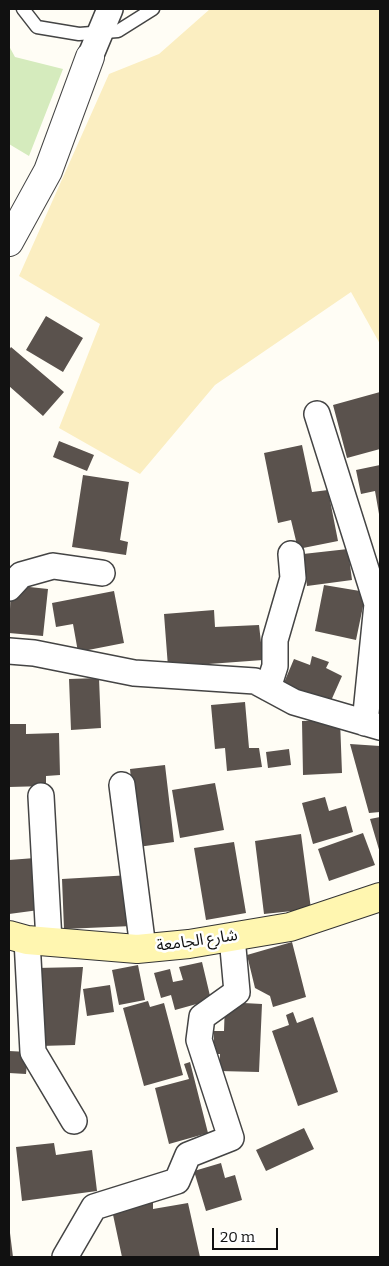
<!DOCTYPE html>
<html>
<head>
<meta charset="utf-8">
<style>
	body { margin:0 }
	#map { position:relative; width:389px; height:1266px; overflow:hidden; background:#fffdf5; font-family:Bitter,serif }
	canvas { display:block }
	.frame { position:absolute; inset:0; border:10px solid #111; pointer-events:none }
	.scale { position:absolute; left:212px; top:1228px; width:66px; height:22px; box-sizing:border-box; border:2px solid #111; border-top:0; padding-left:6px; font-size:15px; line-height:18px; white-space:nowrap; color:#111; -webkit-text-stroke:4px #fff; paint-order:stroke }
</style>
</head>
<body>
<div id="map">
<canvas width="389" height="1266"></canvas>
<div class="frame"></div>
<div class="scale">20 m</div>
</div>
<script>
const ctx = document.querySelector('canvas').getContext('2d');
ctx.lineJoin = 'round';
function fill(path, color) { ctx.fillStyle = color; ctx.fill(path, 'evenodd'); }
const toPath = rows => new Path2D(rows.map(r => 'M' + r).join(''));
function strokePath(path, color, width, dash) { ctx.strokeStyle = color; ctx.lineWidth = width; ctx.lineCap = dash ? 'butt' : 'round'; ctx.setLineDash(dash || []); ctx.stroke(path); }
function write(font, color, halo, rows, align = 'center') {
  ctx.font = font + ' Bitter,"Noto Sans Arabic",serif'; ctx.lineWidth = 5; ctx.setLineDash([]); ctx.textBaseline = 'middle'; ctx.strokeStyle = halo; ctx.fillStyle = color; for (const [text, x, y, turn = 0] of rows) {
    ctx.save(); ctx.translate(x, y); ctx.rotate((+turn || 0) * Math.PI / 180); ctx.textAlign = isNaN(turn) ? turn : align; if (halo) ctx.strokeText(text, 0, 0); ctx.fillText(text, 0, 0); ctx.restore();
  }
}
fill(toPath([
	[9,46,15,57,63,69,29,156,9,144]
]), '#d5ebbd');
fill(toPath([
	[210,9,380,9,380,344,351,292,215,385,140,474,59,428,100,324,19,276,109,74,159,54]
]), '#fbeec1');
fill(toPath([
	[46,316,83,338,63,372,26,350],
	[11,347,64,392,43,416,9,386,9,350],
	[380,392,380,449,347,458,333,405],
	[59,441,94,455,87,471,53,457],
	[302,445,312,492,328,490,338,541,298,549,291,520,278,523,264,453],
	[380,465,380,514,379,514,375,491,361,494,356,470],
	[83,475,129,482,120,540,128,542,126,555,72,547],
	[348,549,352,580,307,586,303,554],
	[11,585,48,589,43,636,9,633],
	[324,585,366,592,356,640,315,631],
	[114,591,124,643,78,652,73,624,56,627,52,603],
	[214,610,215,627,259,625,263,660,168,667,164,614],
	[312,656,329,662,326,668,342,676,330,703,283,685,294,659,310,665],
	[99,678,101,728,71,730,69,679],
	[245,702,249,748,259,748,262,767,227,771,225,748,215,749,211,705],
	[340,720,342,773,303,775,302,721],
	[9,724,26,724,26,734,59,733,60,775,46,776,46,786,9,787],
	[350,744,380,746,380,812,369,813],
	[289,749,291,765,268,768,266,752],
	[165,765,174,842,138,847,130,769],
	[215,783,224,830,180,838,172,790],
	[325,797,329,811,346,806,353,832,313,844,302,803],
	[380,817,380,853,370,819],
	[363,833,375,865,329,881,318,849],
	[301,834,311,909,264,914,255,841],
	[234,842,246,913,206,920,194,848],
	[35,858,39,910,9,914,9,860],
	[131,875,132,926,64,929,62,879],
	[292,942,306,997,273,1007,270,996,255,988,247,955],
	[202,962,211,1000,175,1010,171,995,161,998,154,973,170,969,173,982,183,980,179,967],
	[138,965,145,1000,119,1005,112,970],
	[83,967,75,1045,40,1046,36,968],
	[110,985,114,1012,87,1016,83,989],
	[148,1001,150,1007,164,1003,183,1075,144,1086,123,1008],
	[225,1002,262,1004,259,1072,219,1071,220,1054,206,1054,214,1047,214,1031,224,1031],
	[293,1012,297,1023,313,1017,338,1092,298,1106,272,1031,289,1025,286,1015],
	[9,1051,28,1052,26,1074,9,1073],
	[190,1062,208,1133,169,1144,155,1088,189,1079,184,1064],
	[304,1128,314,1149,266,1171,256,1150],
	[54,1143,56,1155,92,1150,97,1191,22,1201,16,1147],
	[221,1163,225,1178,235,1175,242,1200,206,1211,194,1171],
	[153,1201,153,1209,188,1203,200,1257,122,1257,112,1210],
	[9,1233,10,1233,13,1257,9,1257]
]), '#5a524d');
const service = toPath([
	[23,9,37,27,79,34,118,31,153,9]
]);
const minor = toPath([
	[90,57,110,9],
	[317,414,377,604,365,723],
	[9,588,21,575,53,566,102,573],
	[9,651,34,653,134,673,255,681,294,702,380,727],
	[268,688,275,666,275,640,293,578,291,554],
	[122,785,143,948],
	[41,796,49,941],
	[27,940,33,1052,74,1121],
	[65,1257,94,1207,177,1181,188,1155,231,1138,199,1040,202,1017,237,992,232,937]
]);
const tertiary = toPath([
	[9,242,48,171,90,57]
]);
const secondary = toPath([
	[9,935,27,940,137,949,189,944,290,927,380,897]
]);
strokePath(service, '#444', 15);
strokePath(minor, '#444', 28);
strokePath(tertiary, '#444', 30);
strokePath(secondary, '#333', 30);
strokePath(service, '#fff', 12);
strokePath(minor, '#fff', 25);
strokePath(tertiary, '#fff', 28);
strokePath(secondary, '#fff6b0', 28);
write('16px', '#111', '#fff', [
	["شارع الجامعة",197,941,-8]
]);
</script>
</body>
</html>
